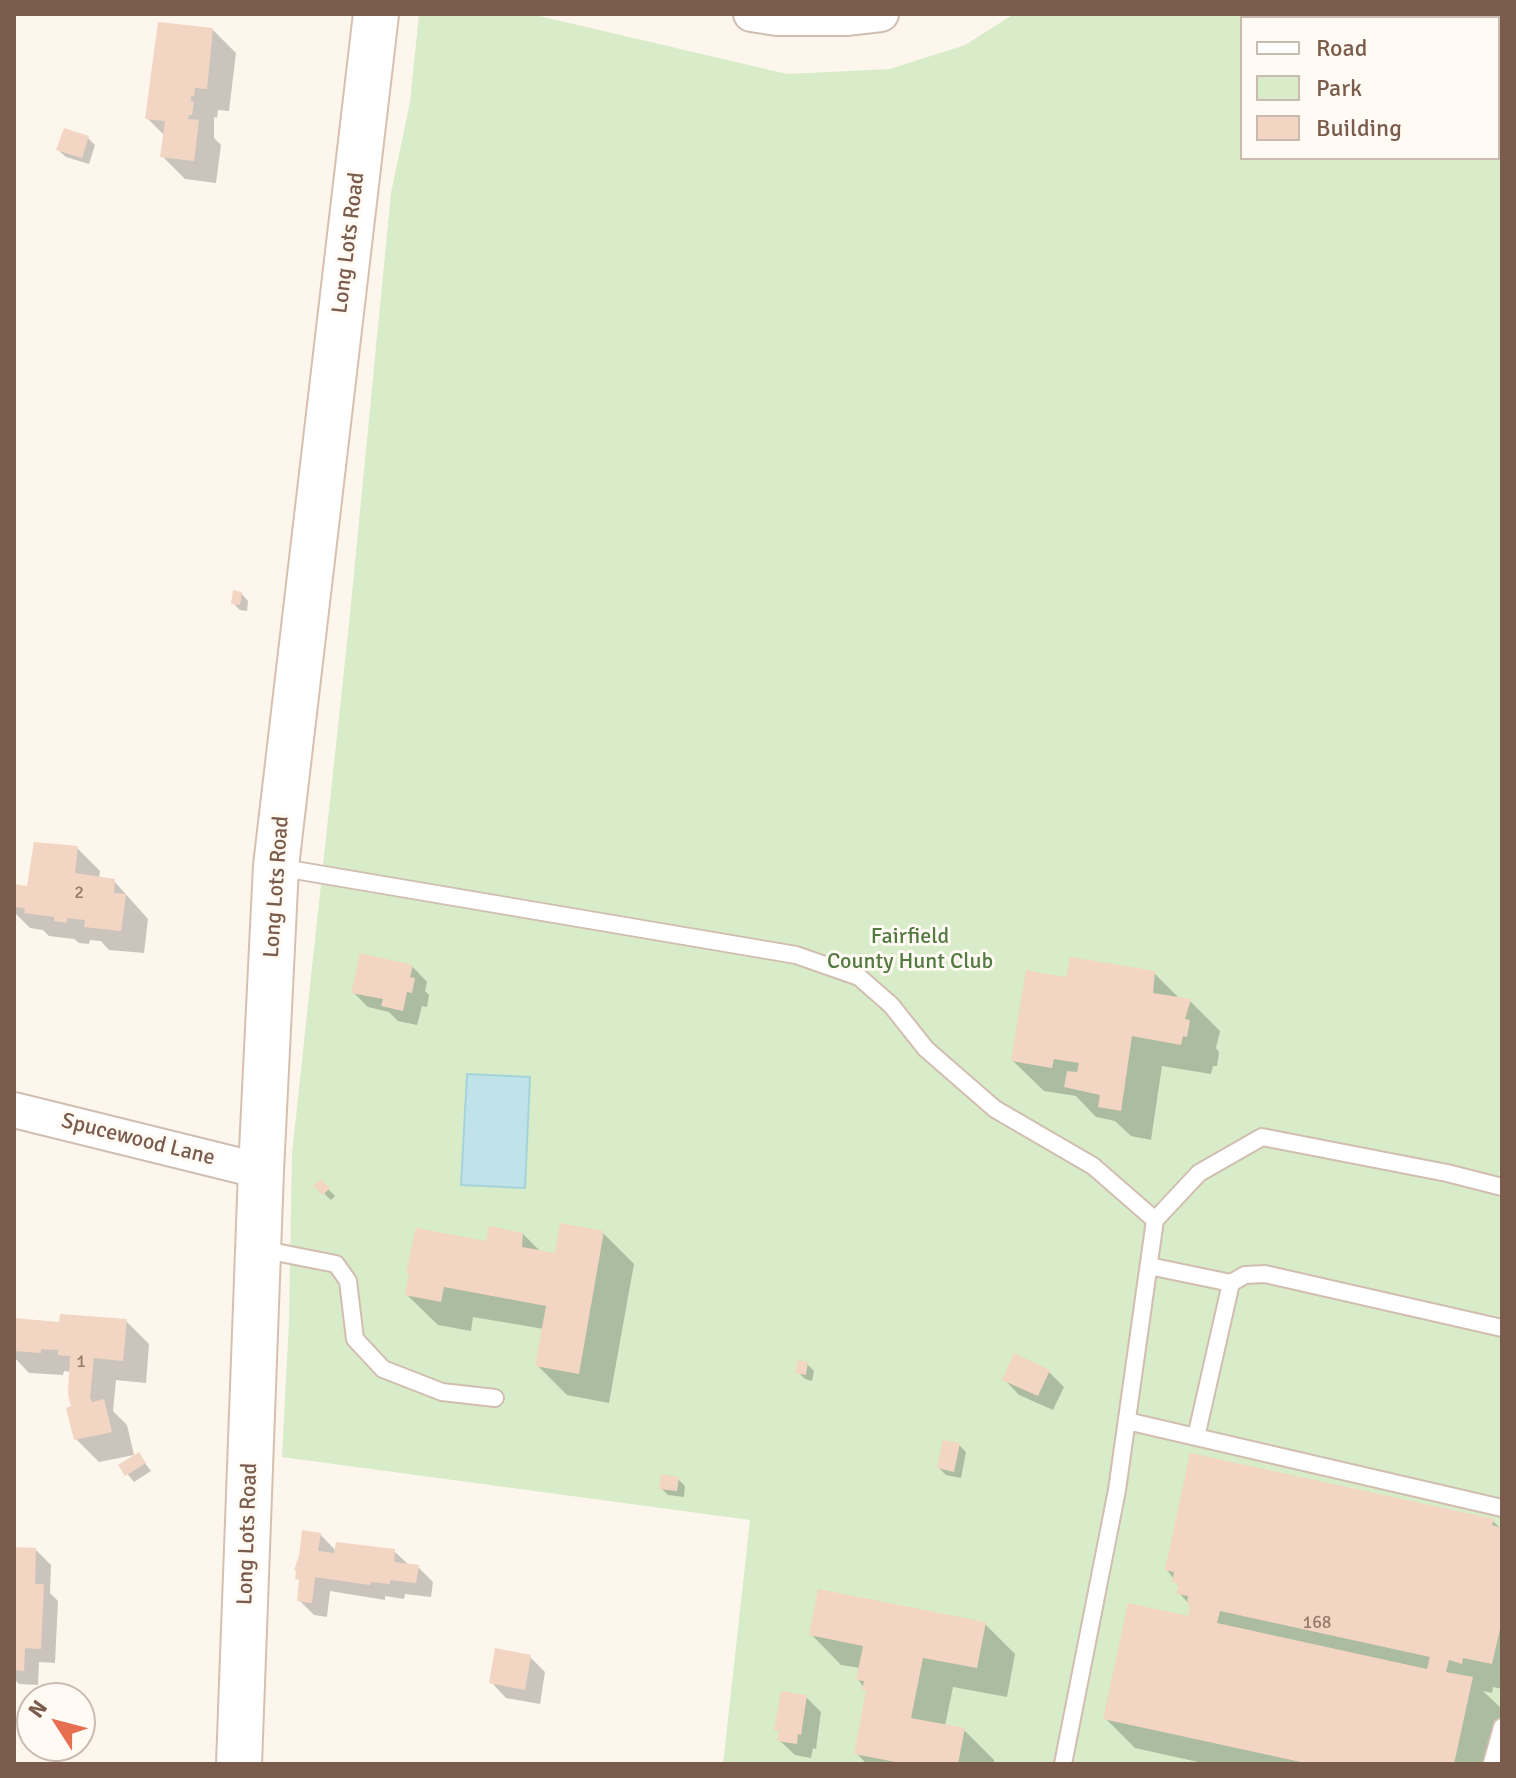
<!DOCTYPE html>
<html>
<head>
<meta charset="utf-8">
<style>
	body { margin:0 }
	#map { position:relative; width:1516px; height:1778px; overflow:hidden; background:#fdf6ec; font-family:Signika,sans-serif }
	canvas { display:block }
	.frame { position:absolute; inset:0; border:16px solid #7a5c4d; pointer-events:none }
	.legend { position:absolute; left:1240px; top:16px; width:260px; height:144px; box-sizing:border-box; background:#fffaf3; border:2px solid #cabbb1; margin:0; padding:10px 14px; list-style:none; font-size:24px; color:#7a5c4d }
	.legend li { display:flex; align-items:center; gap:16px; height:40px }
	.legend b { width:40px; border:2px solid #cabbb1 }
	.north { position:absolute; left:16px; top:1682px; width:80px; height:80px; box-sizing:border-box; background:#fffaf3; border:2px solid #cabbb1; border-radius:50%; rotate:306deg; font-size:22px; font-weight:700; line-height:32px; text-align:center; color:#7a5c4d }
	.north::after { content:''; display:block; margin:auto; width:28px; height:36px; background:#e76f51; clip-path:polygon(50% 0,100% 100%,50% 72%,0 100%) }
</style>
</head>
<body>
<div id="map">
<canvas width="1516" height="1778"></canvas>
<div class="frame"></div>
<ul class="legend">
<li><b style="height:10px;background:#fff"></b>Road</li>
<li><b style="height:22px;background:#d8ecc9"></b>Park</li>
<li><b style="height:22px;background:#f3d5c3"></b>Building</li>
</ul>
<div class="north">N</div>
</div>
<script>
const ctx = document.querySelector('canvas').getContext('2d');
ctx.lineJoin = 'round';
function fill(path, color) { ctx.fillStyle = color; ctx.fill(path, 'evenodd'); }
const toPath = rows => new Path2D(rows.map(r => 'M' + r).join(''));
function strokePath(path, color, width, dash) { ctx.strokeStyle = color; ctx.lineWidth = width; ctx.lineCap = dash ? 'butt' : 'round'; ctx.setLineDash(dash || []); ctx.stroke(path); }
function write(font, color, halo, rows, align = 'center') {
  ctx.font = font + ' Signika,sans-serif'; ctx.lineWidth = 6; ctx.setLineDash([]); ctx.textBaseline = 'middle'; ctx.strokeStyle = halo; ctx.fillStyle = color; for (const [text, x, y, turn = 0] of rows) {
    ctx.save(); ctx.translate(x, y); ctx.rotate((+turn || 0) * Math.PI / 180); ctx.textAlign = isNaN(turn) ? turn : align; if (halo) ctx.strokeText(text, 0, 0); ctx.fillText(text, 0, 0); ctx.restore();
  }
}
fill(toPath([
	[419,14,531,14,787,74,890,69,965,45,1014,14,1502,14,1502,1764,723,1764,750,1520,282,1457,289,1321,292,1154,350,614,391,193,410,102],
	[1242,18,1498,18,1498,158,1242,158]
]), '#d8ecc9');
const water = toPath([
	[467,1074,530,1077,525,1188,461,1185,467,1074]
]);
fill(water, '#bfe3e8');
strokePath(water, '#a5d3da', 2);
fill(toPath([
	[213,30,236,53,229,111,218,110,217,118,214,117,214,138,221,145,216,183,185,179,162,156,165,136,147,118],
	[88,138,95,145,89,164,66,157,58,150],
	[241,593,248,601,247,611,240,610,233,603],
	[77,848,100,871,99,879,114,881,148,919,144,953,109,950,101,941,90,940,89,944,79,943,74,939,49,936,43,930,30,928,14,912,14,886,28,888],
	[412,966,427,982,425,991,429,995,427,1007,422,1006,417,1025,398,1021,389,1012,368,1007,353,992],
	[1154,973,1180,999,1190,1001,1220,1031,1216,1048,1219,1052,1217,1066,1213,1066,1211,1074,1162,1066,1151,1140,1131,1136,1115,1121,1096,1117,1076,1096,1044,1091,1013,1061,1064,979],
	[321,1182,335,1196,331,1200,316,1186],
	[603,1233,634,1264,609,1403,567,1395,537,1365,544,1329,473,1317,471,1331,438,1325,407,1295,488,1243,523,1234,541,1252,557,1255],
	[14,1320,61,1324,126,1321,149,1344,146,1383,116,1380,113,1411,127,1425,134,1455,99,1462,76,1439,71,1372,64,1371,63,1375,29,1373,14,1357],
	[1015,1356,1049,1372,1064,1387,1053,1410,1019,1395,1004,1379],
	[807,1364,814,1371,812,1381,805,1379,798,1372],
	[959,1445,966,1452,961,1478,946,1475,939,1468],
	[138,1454,151,1471,134,1482,121,1466],
	[678,1479,685,1486,684,1497,668,1495,661,1488],
	[1493,1521,1502,1530,1502,1689,1493,1687,1492,1693,1483,1691,1502,1709,1491,1764,1207,1764,1135,1748,1105,1718,1190,1619,1192,1607,1179,1593,1180,1587,1167,1570],
	[320,1534,336,1551,394,1551,409,1565,418,1567,433,1582,431,1597,405,1594,404,1599,385,1596,385,1600,330,1591,327,1617,314,1615,299,1600,301,1582,297,1578],
	[14,1549,36,1550,51,1565,50,1593,58,1601,55,1663,39,1662,38,1685,19,1684,14,1679],
	[985,1624,1015,1654,1007,1697,953,1687,945,1726,964,1730,994,1760,994,1764,867,1764,856,1753,868,1694,858,1679,860,1668,841,1665,811,1634],
	[530,1657,545,1672,540,1704,506,1698,491,1682],
	[806,1697,821,1712,816,1749,813,1748,811,1758,795,1755,779,1740,781,1734,777,1729]
]), '#0003');
fill(toPath([
	[158,22,213,28,207,89,195,88,194,96,191,96,191,101,194,102,192,115,189,115,188,119,199,120,194,161,160,157,165,121,145,119],
	[64,128,89,136,82,158,56,150],
	[233,590,242,592,240,605,231,604],
	[34,842,78,846,75,873,115,879,114,893,126,894,121,931,84,927,85,920,67,918,67,923,54,921,54,917,24,913,25,908,14,907,14,884,27,886],
	[360,953,413,965,410,977,415,978,412,993,407,992,403,1011,381,1006,383,999,351,993],
	[1070,957,1155,971,1153,993,1191,999,1185,1019,1190,1020,1187,1037,1183,1036,1181,1045,1132,1036,1121,1111,1098,1107,1100,1095,1064,1087,1067,1071,1077,1072,1079,1063,1054,1059,1052,1068,1011,1061,1026,970,1064,977,1067,975],
	[321,1179,330,1188,323,1195,313,1186],
	[560,1223,604,1231,579,1374,535,1366,546,1306,444,1287,441,1302,405,1295,409,1273,406,1273,416,1228,486,1241,489,1226,523,1233,522,1247,555,1253],
	[60,1314,127,1319,123,1361,94,1358,90,1397,92,1402,104,1399,112,1432,74,1440,66,1408,71,1406,68,1394,70,1356,58,1355,58,1350,41,1349,41,1353,14,1351,14,1318,59,1322],
	[1014,1353,1050,1370,1038,1396,1002,1380],
	[798,1360,808,1362,806,1375,795,1373],
	[943,1440,960,1443,954,1472,937,1468],
	[139,1452,146,1463,125,1476,118,1465],
	[1190,1453,1494,1519,1492,1525,1502,1528,1502,1620,1492,1664,1463,1658,1462,1664,1449,1660,1446,1672,1473,1677,1454,1764,1310,1764,1103,1719,1128,1603,1188,1616,1190,1605,1187,1604,1188,1596,1176,1594,1179,1584,1172,1582,1174,1572,1165,1570],
	[1220,1611,1430,1657,1427,1669,1217,1623],
	[661,1474,679,1477,677,1491,659,1489],
	[302,1530,321,1533,318,1551,334,1553,336,1542,395,1549,394,1562,419,1565,416,1583,390,1580,390,1584,371,1582,370,1585,315,1577,312,1603,297,1601,299,1580,295,1579,296,1571,294,1570,299,1556],
	[14,1547,36,1548,35,1584,44,1584,41,1649,25,1648,24,1671,14,1670],
	[818,1589,986,1622,977,1668,923,1658,911,1718,965,1728,958,1764,906,1764,854,1754,866,1691,862,1690,864,1681,856,1680,863,1646,809,1635],
	[495,1648,531,1655,525,1690,489,1683],
	[781,1691,807,1695,801,1735,798,1734,797,1744,777,1741,779,1731,774,1730]
]), '#f3d5c3');
const service = toPath([
	[277,867,796,955,859,977,891,1005,926,1049,995,1109,1093,1166,1155,1220],
	[260,1249,336,1264,348,1281,355,1339,383,1369,442,1392,495,1398],
	[1149,1266,1231,1283,1245,1275,1265,1274,1502,1328],
	[1127,1421,1502,1508],
	[1196,1437,1231,1283],
	[1492,1763,1502,1727],
	[1063,1764,1117,1490,1155,1220,1199,1173,1262,1137,1447,1173,1502,1187]
]);
const minor = toPath([
	[751,14,777,18,846,18,881,14],
	[14,1110,261,1171]
]);
const secondary = toPath([
	[239,1764,261,1171,276,866,376,14]
]);
strokePath(service, '#d1beb0', 20);
strokePath(minor, '#d1beb0', 38);
strokePath(secondary, '#d6c0b0', 48);
strokePath(service, '#fff', 16);
strokePath(minor, '#fff', 34);
strokePath(secondary, '#fff', 44);
write('18px', '#987a6a', null, [
	["2",79,893],
	["1",81,1362],
	["168",1317,1623]
]);
write('22px', '#7a5c4d', '#fffaf3', [
	["Long Lots Road",349,243,-83],
	["Long Lots Road",277,887,-86],
	["Spucewood Lane",138,1140,14],
	["Long Lots Road",248,1534,-88]
]);
write('22px', '#537a41', '#fffaf3', [
	["Fairfield",910,937],
	["County Hunt Club",910,962]
]);
</script>
</body>
</html>
